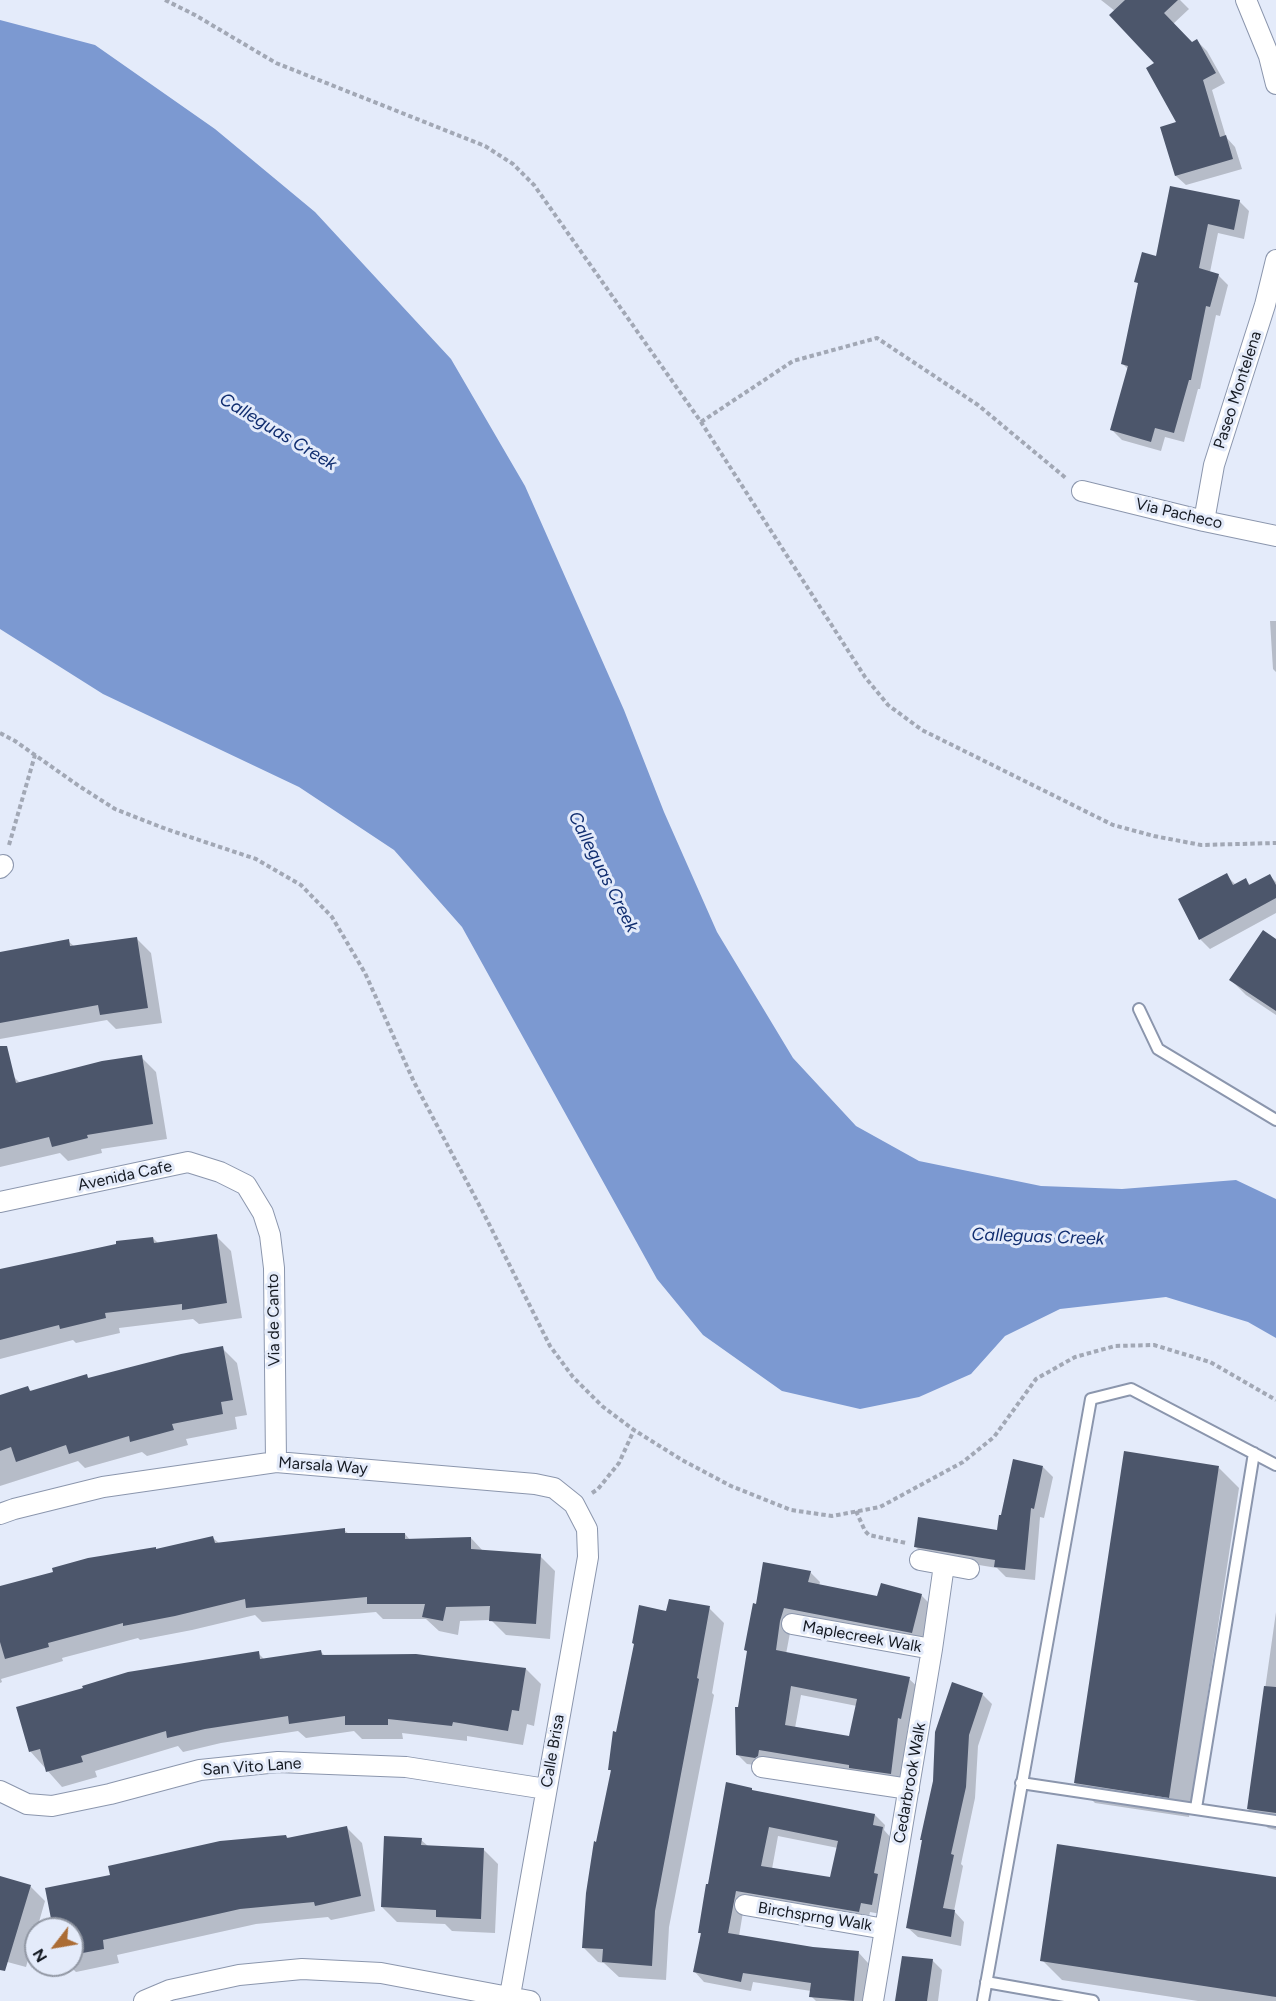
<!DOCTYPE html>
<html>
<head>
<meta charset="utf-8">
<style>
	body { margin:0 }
	#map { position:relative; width:1276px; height:2001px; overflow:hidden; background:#e4ebfa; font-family:Figtree,sans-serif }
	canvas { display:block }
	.north { position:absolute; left:24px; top:1917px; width:60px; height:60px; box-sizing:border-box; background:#e4ebfa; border:2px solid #9197a3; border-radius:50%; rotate:239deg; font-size:16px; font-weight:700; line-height:24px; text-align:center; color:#141921 }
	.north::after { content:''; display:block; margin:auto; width:21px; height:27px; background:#ab6c34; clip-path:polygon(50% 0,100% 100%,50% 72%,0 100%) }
</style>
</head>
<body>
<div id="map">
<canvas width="1276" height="2001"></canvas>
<div class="north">N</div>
</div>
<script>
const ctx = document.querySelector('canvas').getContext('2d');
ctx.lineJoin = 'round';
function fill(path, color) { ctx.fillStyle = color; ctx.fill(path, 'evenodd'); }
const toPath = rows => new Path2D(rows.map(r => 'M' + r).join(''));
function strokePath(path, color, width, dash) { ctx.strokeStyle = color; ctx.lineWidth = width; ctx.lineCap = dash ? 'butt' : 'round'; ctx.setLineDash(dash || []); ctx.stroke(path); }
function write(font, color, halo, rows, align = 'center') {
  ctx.font = font + ' Figtree,sans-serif'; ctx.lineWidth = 6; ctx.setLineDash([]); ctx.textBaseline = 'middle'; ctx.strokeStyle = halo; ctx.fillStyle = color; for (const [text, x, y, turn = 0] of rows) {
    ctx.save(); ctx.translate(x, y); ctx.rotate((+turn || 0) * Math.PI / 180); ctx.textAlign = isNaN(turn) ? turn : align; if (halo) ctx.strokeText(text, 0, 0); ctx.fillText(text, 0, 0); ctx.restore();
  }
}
fill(toPath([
	[0,20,95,45,215,129,315,212,451,359,525,486,624,710,664,812,717,932,793,1058,856,1126,919,1161,1041,1186,1122,1189,1236,1180,1276,1199,1276,1338,1248,1322,1166,1297,1060,1309,1005,1336,971,1374,919,1397,860,1409,782,1391,703,1335,657,1279,462,927,394,850,299,787,103,694,0,629]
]), '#7c99d1');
fill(toPath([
	[1101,0,1180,0,1189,9,1173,24,1192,44,1197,41,1207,51,1225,83,1212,90,1226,137,1235,147,1242,169,1186,185,1176,176,1179,123,1157,63,1115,11],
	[1239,201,1249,211,1244,239,1218,233,1210,272,1218,275,1228,285,1220,316,1216,315,1200,389,1198,389,1184,442,1165,437,1161,451,1122,440,1112,430,1129,370,1123,364,1140,285,1136,281,1158,258],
	[1270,621,1276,621,1276,672,1273,669],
	[1226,875,1236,885,1246,880,1251,886,1270,876,1276,882,1276,913,1210,949,1200,939],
	[136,938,151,953,162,1023,116,1029,107,1020,0,1039,0,954,68,941,75,947],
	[1276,941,1276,1015,1246,995,1231,980],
	[141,1057,156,1072,167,1139,101,1149,102,1153,68,1161,60,1153,0,1167,0,1081,14,1077,20,1083],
	[216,1236,231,1251,242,1318,199,1324,193,1319,119,1328,120,1333,76,1343,73,1340,0,1359,0,1270,153,1238,159,1244],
	[222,1348,237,1363,247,1415,235,1417,237,1429,186,1439,188,1445,147,1456,142,1452,85,1468,78,1461,0,1486,0,1397,28,1388,32,1392,86,1376,90,1379],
	[1043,1467,1053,1477,1044,1518,1040,1517,1035,1580,1006,1577,997,1568,925,1556,915,1546,999,1532],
	[1219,1468,1239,1488,1189,1817,1095,1803,1075,1783],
	[344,1530,349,1534,405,1534,410,1540,471,1538,483,1551,540,1556,555,1571,550,1639,506,1635,491,1620,460,1621,458,1635,439,1631,426,1619,383,1619,376,1612,262,1622,255,1615,192,1630,140,1640,138,1638,62,1658,63,1661,1,1679,2,1682,0,1683,0,1588,155,1548,157,1550,213,1538,220,1544],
	[810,1572,820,1582,819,1586,878,1597,921,1595,931,1605,922,1642,793,1617,786,1654,909,1679,919,1688,910,1728,908,1727,900,1783,747,1764,737,1754,739,1709,749,1652],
	[801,1695,857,1706,850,1738,795,1728],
	[709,1608,724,1623,712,1693,714,1695,669,1927,666,1980,619,1977,604,1963,598,1962,583,1947,597,1843,612,1772,609,1769,617,1733,668,1612],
	[1276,1612,1276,1830,1268,1828,1248,1809],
	[321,1652,325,1656,526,1669,541,1684,534,1726,527,1724,523,1745,467,1736,467,1741,402,1733,403,1739,362,1739,354,1731,306,1738,298,1731,221,1743,183,1752,178,1746,95,1771,97,1777,62,1787,30,1751,258,1653,265,1660],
	[953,1684,982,1694,992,1704,978,1746,975,1798,961,1864,963,1866,954,1911,964,1922,961,1946,918,1937,908,1928],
	[751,1789,754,1792,875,1815,885,1825,884,1830,892,1839,881,1914,870,1912,868,1921,745,1900,739,1936,813,1948,859,1953,868,1963,865,2001,816,2001,811,1996,811,1991,753,1982,751,1991,704,1982,695,1972,702,1935,699,1932],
	[778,1836,838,1848,831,1879,772,1869],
	[347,1828,362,1843,375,1911,331,1920,328,1917,256,1924,117,1955,119,1963,76,1972,69,1965,72,1965,72,1929,55,1929,112,1876,286,1836,289,1839],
	[421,1840,428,1846,483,1849,498,1864,495,1933,452,1931,445,1924,397,1922,382,1907],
	[0,1877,30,1886,45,1901,26,1967,0,1960],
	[1276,1879,1276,2001,1198,2001,1062,1980,1042,1960],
	[932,1960,942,1970,938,2001,896,2001]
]), '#0003');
fill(toPath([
	[1125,0,1178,0,1164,13,1192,42,1197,39,1216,73,1203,80,1220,137,1226,135,1233,159,1175,176,1160,127,1176,122,1146,68,1154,63,1109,15],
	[1170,186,1240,200,1234,230,1208,224,1199,268,1219,274,1210,307,1206,306,1191,380,1189,380,1174,433,1155,428,1151,442,1110,430,1128,366,1121,364,1138,283,1134,282,1142,252,1156,256],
	[1227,873,1233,885,1246,878,1249,885,1270,874,1276,885,1276,898,1199,940,1178,899],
	[1263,930,1276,939,1276,1011,1229,980],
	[137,937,148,1008,100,1015,98,1005,0,1023,0,952,69,939,70,946],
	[0,1046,7,1046,16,1083,102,1061,142,1055,153,1124,87,1135,88,1138,52,1147,49,1137,0,1149],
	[217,1234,227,1303,182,1310,182,1304,105,1313,106,1318,60,1329,59,1325,0,1340,0,1269,116,1244,116,1241,153,1237,154,1243],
	[223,1346,233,1400,221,1402,223,1414,172,1424,174,1430,130,1442,129,1436,69,1454,66,1445,16,1462,11,1447,0,1451,0,1395,28,1386,30,1391,87,1374,88,1378,181,1354],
	[1124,1451,1219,1466,1169,1798,1074,1783],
	[1013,1459,1043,1466,1034,1509,1031,1508,1025,1570,994,1567,995,1560,914,1547,918,1517,997,1530,999,1515,1001,1515],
	[345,1528,345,1533,405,1533,405,1539,471,1537,471,1549,541,1554,536,1624,489,1621,490,1606,446,1607,443,1621,422,1617,425,1604,367,1604,367,1597,246,1608,245,1599,175,1616,123,1626,123,1623,48,1643,49,1647,5,1659,0,1642,0,1586,53,1572,52,1568,88,1558,156,1547,156,1549,213,1536,215,1543],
	[763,1562,811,1571,808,1582,877,1596,881,1583,922,1594,912,1633,784,1608,780,1621,776,1650,910,1677,901,1719,898,1718,891,1774,849,1768,849,1765,759,1750,758,1756,755,1758,736,1755,735,1707,738,1707,747,1651,744,1650,753,1603,756,1604],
	[791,1686,857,1699,849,1736,785,1725],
	[669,1599,710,1606,697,1678,699,1679,655,1911,652,1966,602,1962,603,1949,582,1948,586,1893,594,1841,596,1842,611,1770,608,1770,613,1731,616,1732,634,1644,632,1643,639,1605,666,1611],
	[321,1650,322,1655,416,1654,526,1668,519,1711,512,1710,508,1731,453,1722,452,1726,388,1719,388,1725,345,1725,345,1716,289,1724,288,1716,205,1729,167,1738,166,1731,81,1756,83,1762,46,1772,40,1749,29,1752,16,1707,83,1688,82,1686,128,1672,259,1651,260,1659],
	[952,1682,983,1693,969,1735,966,1787,951,1854,954,1855,943,1908,955,1910,951,1937,906,1928,922,1840,920,1840,933,1781,935,1732],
	[1264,1686,1276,1687,1276,1813,1247,1809],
	[726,1782,752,1788,752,1790,875,1814,873,1825,883,1827,874,1873,878,1874,872,1905,861,1903,859,1912,736,1891,728,1933,813,1947,859,1951,854,2001,809,1997,811,1983,743,1973,741,1982,693,1972,701,1933,698,1933,706,1884,708,1884],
	[769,1827,838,1841,830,1877,761,1866],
	[347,1826,361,1896,315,1906,314,1902,240,1909,103,1940,104,1949,72,1955,72,1929,53,1929,45,1888,110,1875,108,1866,220,1841,286,1835,287,1838],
	[384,1836,422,1838,421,1845,484,1848,481,1919,436,1917,436,1910,381,1907],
	[1057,1844,1276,1877,1276,1997,1040,1961],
	[0,1876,31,1885,5,1971,0,1970],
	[902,1956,933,1959,927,2001,895,2001]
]), '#4c566b');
const lane = toPath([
	[1139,1009,1158,1049,1276,1120],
	[1021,1783,1276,1821],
	[1196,1808,1254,1453],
	[986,1982,1093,2001],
	[983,2001,1091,1399,1131,1389,1276,1465]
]);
const street = toPath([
	[1246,0,1269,56,1276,84],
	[1082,491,1204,521,1276,536],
	[1204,521,1214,465,1265,305,1276,260],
	[0,868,3,865],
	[0,1202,188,1162,220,1172,246,1185,263,1213,270,1235,274,1268,276,1462],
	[0,1514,14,1509,103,1487,276,1462,535,1484,554,1488,574,1504,587,1529,588,1557,509,2001],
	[920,1560,969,1569],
	[792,1624,932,1649],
	[762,1767,909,1789],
	[0,1791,27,1804,52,1806,110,1794,200,1770,278,1762,406,1767,546,1789],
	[745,1905,885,1929],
	[144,2001,170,1990,239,1975,302,1969,381,1973,530,2001],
	[873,2001,932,1649,944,1565]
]);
strokePath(lane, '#8b96ad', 14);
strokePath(street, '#8b96ad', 22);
strokePath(toPath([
	[165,0,195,15,276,63,485,146,513,164,534,185,701,422,865,677,888,705,922,730,1113,825,1154,836,1201,845,1276,843],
	[701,422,793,361,877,338,978,405,1067,479],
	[0,733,15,741,79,786,115,809,166,829,256,859,301,885,332,917,365,973,414,1082,484,1214,550,1346,573,1377,602,1406,634,1430,682,1460,731,1486,791,1510,832,1516,880,1507,963,1462,994,1437,1036,1379,1075,1357,1115,1346,1154,1345,1210,1362,1276,1400],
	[9,845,35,755],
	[592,1493,598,1489,619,1463,634,1430],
	[856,1511,865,1531,869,1535,906,1543]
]), '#a2a8b5', 4, [4.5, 3]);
strokePath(lane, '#fff', 10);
strokePath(street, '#fff', 20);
write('16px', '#141921', '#e4ebfa', [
	["Paseo Montelena",1238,390,-72],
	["Via Pacheco",1179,514,13],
	["Avenida Cafe",125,1176,-12],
	["Via de Canto",274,1320,-91],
	["Marsala Way",323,1466,4],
	["Maplecreek Walk",862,1637,10],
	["Calle Brisa",553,1751,-80],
	["San Vito Lane",252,1767,-4],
	["Cedarbrook Walk",910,1783,-80],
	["Birchsprng Walk",815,1917,9]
]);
write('italic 18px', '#112e70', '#e4ebfa', [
	["Calleguas Creek",278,432,31],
	["Calleguas Creek",603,872,63],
	["Calleguas Creek",1038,1237,2]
]);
</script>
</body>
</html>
